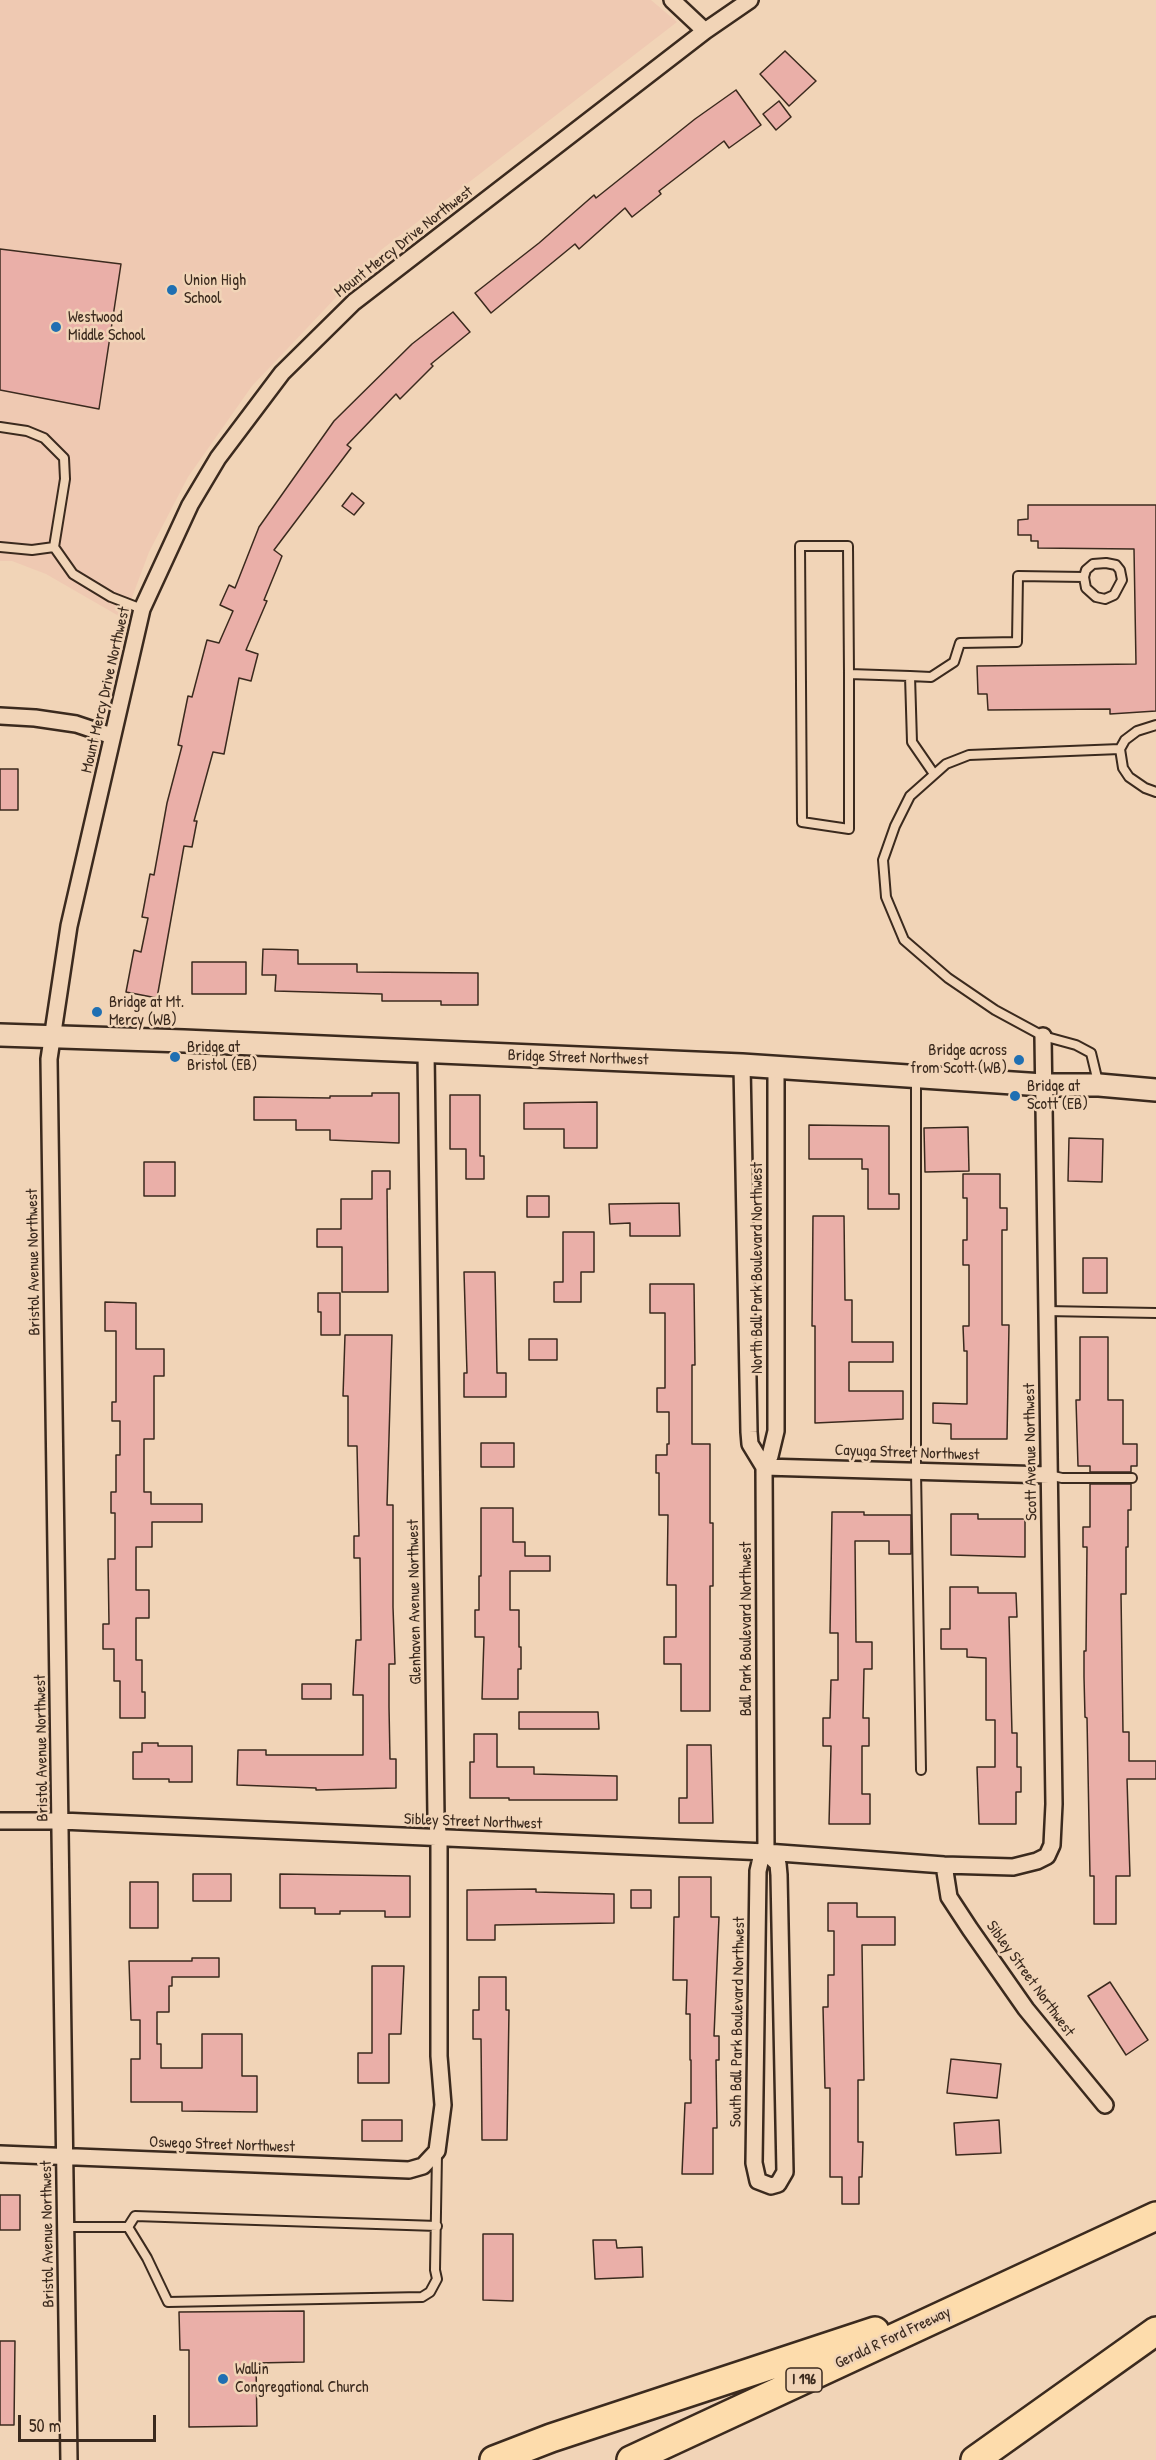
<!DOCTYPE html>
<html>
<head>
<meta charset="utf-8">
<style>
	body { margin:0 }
	#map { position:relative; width:1156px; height:2460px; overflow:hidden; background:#f1d4b7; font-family:"Patrick Hand",sans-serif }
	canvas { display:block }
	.scale { position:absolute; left:18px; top:2415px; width:138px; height:27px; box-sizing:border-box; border:3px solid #3b2a1e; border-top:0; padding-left:8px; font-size:18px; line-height:21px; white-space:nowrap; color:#3b2a1e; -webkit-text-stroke:4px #f1d4b7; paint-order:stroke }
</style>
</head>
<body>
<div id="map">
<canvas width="1156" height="2460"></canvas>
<div class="scale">50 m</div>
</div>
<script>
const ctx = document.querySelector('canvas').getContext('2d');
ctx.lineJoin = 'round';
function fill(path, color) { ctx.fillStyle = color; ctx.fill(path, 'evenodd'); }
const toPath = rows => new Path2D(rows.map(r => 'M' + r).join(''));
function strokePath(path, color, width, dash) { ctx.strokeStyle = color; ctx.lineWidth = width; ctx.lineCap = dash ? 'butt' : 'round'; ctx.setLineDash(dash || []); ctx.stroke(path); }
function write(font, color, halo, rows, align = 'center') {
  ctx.font = font + ' "Patrick Hand",sans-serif'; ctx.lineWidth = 5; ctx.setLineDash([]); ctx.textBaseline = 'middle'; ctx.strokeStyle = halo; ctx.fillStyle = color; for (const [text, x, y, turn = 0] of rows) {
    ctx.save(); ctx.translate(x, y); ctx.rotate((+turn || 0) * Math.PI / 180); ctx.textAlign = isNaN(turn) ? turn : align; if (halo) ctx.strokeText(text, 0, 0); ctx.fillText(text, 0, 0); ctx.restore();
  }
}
fill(toPath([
	[0,0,651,0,677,22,381,250,252,386,188,477,149,552,124,619,46,574,12,561,0,561]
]), '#efc9b2');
const building = toPath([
	[785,51,816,81,789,106,760,74,785,51],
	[736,90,761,125,729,148,724,141,659,191,661,194,632,217,625,208,579,249,575,244,491,313,475,293,539,243,594,195,596,198,695,119,736,90],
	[779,101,791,117,776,130,763,114,779,101],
	[0,249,121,264,99,409,0,390,0,249],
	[453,312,470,332,431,364,433,366,400,399,396,394,347,445,351,448,274,550,282,556,264,600,267,601,246,650,258,654,251,681,239,678,224,754,213,752,194,821,197,821,192,847,184,846,157,998,126,992,134,950,141,952,148,918,142,917,150,874,154,875,167,803,182,746,178,745,188,696,192,697,207,640,219,643,233,611,220,605,229,585,235,588,259,527,334,421,412,344,453,312],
	[352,493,364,503,354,515,342,506,352,493],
	[1028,505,1156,505,1156,711,1110,714,1110,709,988,710,987,694,978,694,977,666,1136,664,1134,549,1038,548,1038,541,1031,541,1031,535,1018,535,1018,520,1028,519,1028,505],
	[0,769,18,769,18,810,0,810,0,769],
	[263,949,298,950,298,964,357,964,357,972,478,973,478,1005,441,1005,441,1001,382,1001,382,994,275,991,276,975,262,975,263,949],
	[192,962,246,962,246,994,192,994,192,962],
	[372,1093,399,1093,399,1143,330,1140,330,1130,296,1130,296,1120,254,1120,254,1097,330,1098,330,1096,372,1096,372,1093],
	[450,1095,480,1095,480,1156,484,1156,484,1179,466,1179,466,1149,450,1149,450,1095],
	[597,1102,597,1148,564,1148,564,1129,524,1129,524,1103,597,1102],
	[809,1125,889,1126,889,1194,899,1194,899,1209,868,1209,868,1169,862,1169,862,1159,809,1159,809,1125],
	[968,1127,969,1171,925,1172,924,1128,968,1127],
	[1069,1138,1103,1139,1102,1182,1068,1181,1069,1138],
	[144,1162,175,1162,175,1196,144,1196,144,1162],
	[372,1171,390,1171,390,1189,387,1189,388,1292,342,1292,342,1247,317,1247,317,1229,341,1229,341,1199,372,1199,372,1171],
	[963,1174,1000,1174,1000,1208,1007,1208,1007,1230,1002,1230,1002,1325,1009,1325,1007,1439,951,1439,951,1424,933,1423,933,1403,967,1404,967,1351,964,1351,963,1326,969,1326,969,1265,963,1265,963,1240,967,1240,967,1198,963,1198,963,1174],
	[527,1196,549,1196,549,1217,527,1217,527,1196],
	[679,1203,680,1236,630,1236,630,1223,610,1224,609,1204,679,1203],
	[813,1216,844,1216,845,1300,852,1300,852,1342,893,1342,893,1362,849,1362,849,1391,903,1391,903,1419,815,1423,815,1326,812,1326,813,1216],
	[563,1232,594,1232,594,1272,581,1272,581,1302,554,1302,554,1282,563,1282,563,1232],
	[1083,1258,1107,1258,1107,1293,1083,1293,1083,1258],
	[464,1272,495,1272,497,1373,506,1373,506,1397,464,1397,464,1373,467,1373,464,1272],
	[650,1284,694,1284,695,1365,692,1365,692,1444,710,1444,710,1523,713,1523,713,1586,710,1586,710,1711,681,1711,681,1664,664,1664,664,1637,676,1637,676,1585,667,1585,668,1515,659,1515,659,1473,656,1473,656,1455,667,1455,667,1444,669,1444,669,1412,657,1412,657,1388,665,1388,665,1313,650,1313,650,1284],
	[318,1293,340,1293,340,1335,321,1335,321,1312,318,1312,318,1293],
	[105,1302,136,1303,136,1349,164,1349,164,1376,154,1376,154,1439,144,1439,144,1492,151,1492,151,1504,202,1504,202,1522,152,1522,152,1547,136,1547,136,1590,149,1590,149,1618,136,1618,136,1660,142,1660,142,1692,145,1692,145,1718,120,1718,120,1681,114,1681,114,1649,103,1649,103,1624,109,1624,108,1559,115,1559,115,1513,111,1513,111,1492,116,1492,116,1455,120,1455,120,1421,112,1421,112,1402,116,1402,116,1331,105,1331,105,1302],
	[345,1335,392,1335,387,1505,393,1505,393,1607,395,1664,389,1664,389,1707,390,1759,396,1759,396,1788,316,1790,316,1788,237,1785,238,1750,266,1750,266,1755,363,1755,363,1695,353,1695,356,1640,361,1640,360,1558,354,1558,354,1536,359,1536,357,1446,348,1446,348,1396,343,1396,345,1335],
	[1080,1337,1108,1337,1108,1400,1123,1400,1123,1444,1137,1444,1137,1466,1131,1466,1131,1472,1090,1472,1090,1466,1078,1466,1076,1400,1080,1400,1080,1337],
	[529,1339,557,1339,557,1360,529,1360,529,1339],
	[481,1443,514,1443,514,1467,481,1467,481,1443],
	[1090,1484,1131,1484,1131,1510,1128,1510,1128,1547,1126,1547,1126,1594,1121,1594,1123,1732,1129,1732,1129,1761,1156,1761,1156,1779,1127,1779,1130,1876,1116,1876,1116,1924,1094,1924,1094,1876,1090,1876,1087,1718,1085,1717,1084,1677,1084,1651,1086,1651,1087,1547,1083,1547,1083,1527,1090,1527,1090,1484],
	[481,1508,513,1508,513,1542,525,1542,525,1556,550,1556,550,1571,510,1571,510,1610,519,1610,519,1647,521,1647,521,1669,518,1669,518,1699,482,1699,484,1637,475,1637,475,1610,479,1610,479,1576,481,1576,481,1508],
	[832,1512,864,1512,864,1515,911,1515,911,1554,889,1554,889,1541,855,1541,856,1642,872,1642,872,1669,864,1669,863,1718,869,1718,869,1746,862,1746,862,1794,870,1794,870,1824,829,1824,831,1746,823,1746,823,1718,830,1718,831,1680,838,1680,838,1633,830,1633,832,1512],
	[951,1514,978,1514,978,1519,1025,1519,1025,1557,951,1555,951,1514],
	[950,1587,978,1587,978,1593,1016,1593,1017,1617,1009,1617,1012,1733,1017,1733,1017,1767,1021,1767,1021,1792,1016,1792,1016,1824,979,1824,977,1767,995,1767,995,1720,986,1720,986,1658,967,1657,967,1649,941,1649,941,1629,950,1629,950,1587],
	[302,1684,331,1684,331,1699,302,1699,302,1684],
	[519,1712,598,1712,599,1729,519,1729,519,1712],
	[474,1734,497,1734,497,1767,534,1767,534,1774,617,1776,617,1800,509,1800,509,1798,470,1798,470,1762,474,1762,474,1734],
	[142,1743,158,1743,158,1746,192,1746,192,1782,169,1782,169,1779,133,1779,133,1752,142,1752,142,1743],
	[687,1745,711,1745,713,1823,679,1823,679,1798,687,1798,687,1745],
	[193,1874,231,1874,231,1901,193,1901,193,1874],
	[280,1874,410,1876,410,1917,385,1917,385,1911,340,1911,340,1914,315,1914,315,1908,280,1908,280,1874],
	[679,1877,711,1877,711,1917,719,1917,714,2036,719,2036,719,2060,716,2060,717,2128,713,2128,713,2174,682,2174,685,2103,691,2103,691,2060,690,2060,690,2014,686,2014,687,1980,673,1980,674,1917,679,1917,679,1877],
	[130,1882,158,1882,158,1928,130,1928,130,1882],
	[536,1889,536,1892,614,1894,614,1923,495,1925,495,1940,467,1940,467,1890,536,1889],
	[631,1890,651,1890,651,1908,631,1908,631,1890],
	[828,1903,857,1903,857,1917,895,1917,895,1945,862,1945,864,2080,858,2080,858,2142,863,2142,862,2177,859,2177,859,2204,842,2204,842,2177,830,2177,830,2088,825,2088,823,2007,828,2007,828,1975,834,1975,834,1931,828,1931,828,1903],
	[192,1958,219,1958,219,1977,172,1977,172,1986,169,1986,169,2012,157,2012,157,2044,161,2044,161,2068,202,2068,202,2034,242,2034,242,2076,257,2076,257,2112,182,2111,182,2102,131,2102,131,2059,140,2059,140,2020,131,2020,129,1961,192,1961,192,1958],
	[372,1966,404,1966,401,2034,389,2034,389,2083,358,2083,358,2053,372,2053,372,1966],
	[479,1977,506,1977,506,2010,509,2010,507,2140,482,2140,481,2039,473,2039,473,2010,479,2010,479,1977],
	[1110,1982,1148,2040,1126,2055,1088,1996,1110,1982],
	[951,2059,1001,2064,997,2098,947,2093,951,2059],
	[362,2120,402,2120,402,2141,362,2141,362,2120],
	[999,2120,1001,2153,956,2155,954,2123,999,2120],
	[0,2195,20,2195,20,2230,0,2230,0,2195],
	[483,2234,513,2234,513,2301,483,2300,483,2234],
	[593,2240,616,2240,617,2248,642,2247,643,2277,595,2279,593,2240],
	[304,2311,304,2362,256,2363,257,2426,189,2427,189,2350,180,2350,179,2312,304,2311],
	[0,2341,15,2341,14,2425,0,2425,0,2341]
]);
fill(building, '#eaafa8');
strokePath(building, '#3b2a1e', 1.5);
const lane = toPath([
	[0,427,27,431,44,438,64,458,65,479,54,547],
	[0,547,32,550,54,547,73,574,111,597,142,609],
	[849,674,849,829,802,822,800,546,848,546,849,674,910,676],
	[1156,725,1137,731,1125,740,1120,749,1123,768,1129,777,1145,788,1156,792],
	[934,774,912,742,910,676,931,677,954,662,960,643,1017,642,1018,576,1084,577,1086,570,1093,564,1106,563,1116,565,1120,570,1122,580,1114,595,1105,599,1096,597,1086,588,1084,577],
	[916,1078,916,1471,921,1770],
	[1098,1082,1091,1053,1076,1045,1043,1036,995,1010,948,978,904,940,886,897,883,860,895,826,910,796,946,764,969,755,1120,749],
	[1046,1311,1156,1313],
	[1049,1475,1062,1478,1132,1478],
	[65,2227,128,2227,147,2258,168,2302,422,2297,430,2292,437,2279,435,2270,437,2154],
	[128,2227,135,2216,437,2226]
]);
const street = toPath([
	[672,0,705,31],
	[0,716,35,718,76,724,112,736],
	[742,1065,749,1432,750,1444,764,1467,766,1852,778,1864,779,1875,785,2172,778,2184,771,2186,758,2181,754,2163,758,1871,761,1858,766,1852],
	[764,1467,770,1456,776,1431,776,1067],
	[764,1467,1049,1475],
	[0,1821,61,1821,766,1852,944,1865,1013,1867,1037,1861,1047,1856,1052,1845,1054,1804,1043,1036],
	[944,1865,949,1897,970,1929,1026,2009,1105,2105],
	[0,2154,409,2170,423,2166,437,2151,443,2105,439,2056,439,1839,436,1817,426,1052],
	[69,2460,49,1059,69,926,142,609,190,505,218,458,282,373,354,302,705,31,750,0]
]);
const secondary = toPath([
	[0,1035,184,1041,742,1065,1043,1085,1099,1085,1156,1090]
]);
const highway = toPath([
	[494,2460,551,2438,875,2331],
	[631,2460,1156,2216],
	[975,2460,1156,2331]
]);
strokePath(lane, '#3b2a1e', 12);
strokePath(street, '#3b2a1e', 20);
strokePath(secondary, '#3b2a1e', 26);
strokePath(highway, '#3b2a1e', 32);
strokePath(lane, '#f1d4b7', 8);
strokePath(street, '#f1d4b7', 15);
strokePath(secondary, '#f1d4b7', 21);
strokePath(highway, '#fddcac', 27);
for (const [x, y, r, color] of [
	[172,290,6,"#1f6fb2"],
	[56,327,6,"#1f6fb2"],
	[97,1012,6,"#1f6fb2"],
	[175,1057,6,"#1f6fb2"],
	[1019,1060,6,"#1f6fb2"],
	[1015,1096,6,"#1f6fb2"],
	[223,2379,6,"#1f6fb2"]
]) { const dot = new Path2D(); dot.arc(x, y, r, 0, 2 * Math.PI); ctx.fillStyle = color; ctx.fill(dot); strokePath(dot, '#f1d4b7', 2); }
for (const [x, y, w] of [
	[804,2380,36]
]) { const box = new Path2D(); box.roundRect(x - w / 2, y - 12, w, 24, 4.5); ctx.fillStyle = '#f1d4b7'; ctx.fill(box); strokePath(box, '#3b2a1e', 1.5); }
write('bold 15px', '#3b2a1e', null, [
	["I 196",804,2380]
]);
write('16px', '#3b2a1e', '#f1d4b7', [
	["Mount Mercy Drive Northwest",404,242,-38],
	["Mount Mercy Drive Northwest",106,690,-77],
	["Bridge Street Northwest",578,1058,2],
	["Bristol Avenue Northwest",34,1262,-91],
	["North Ball Park Boulevard Northwest",758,1268,-90],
	["Scott Avenue Northwest",1031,1452,-91],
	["Cayuga Street Northwest",907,1453,2],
	["Glenhaven Avenue Northwest",415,1602,-91],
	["Ball Park Boulevard Northwest",747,1629,-90],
	["Bristol Avenue Northwest",42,1748,-91],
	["Sibley Street Northwest",473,1822,2],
	["Sibley Street Northwest",1030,1979,54],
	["South Ball Park Boulevard Northwest",738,2022,-89],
	["Oswego Street Northwest",222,2145,2],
	["Bristol Avenue Northwest",48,2234,-91],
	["Gerald R Ford Freeway",893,2338,-25]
]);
write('16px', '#3b2a1e', '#f1d4b7', [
	["Union High",184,281],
	["School",184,299],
	["Westwood",68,318],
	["Middle School",68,336],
	["Bridge at Mt.",109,1003],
	["Mercy (WB)",109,1021],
	["Bridge at",187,1048],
	["Bristol (EB)",187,1066],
	["Bridge across",1007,1051,"right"],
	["from Scott (WB)",1007,1069,"right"],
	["Bridge at",1027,1087],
	["Scott (EB)",1027,1105],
	["Wallin",235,2370],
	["Congregational Church",235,2388]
], 'left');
</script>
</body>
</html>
